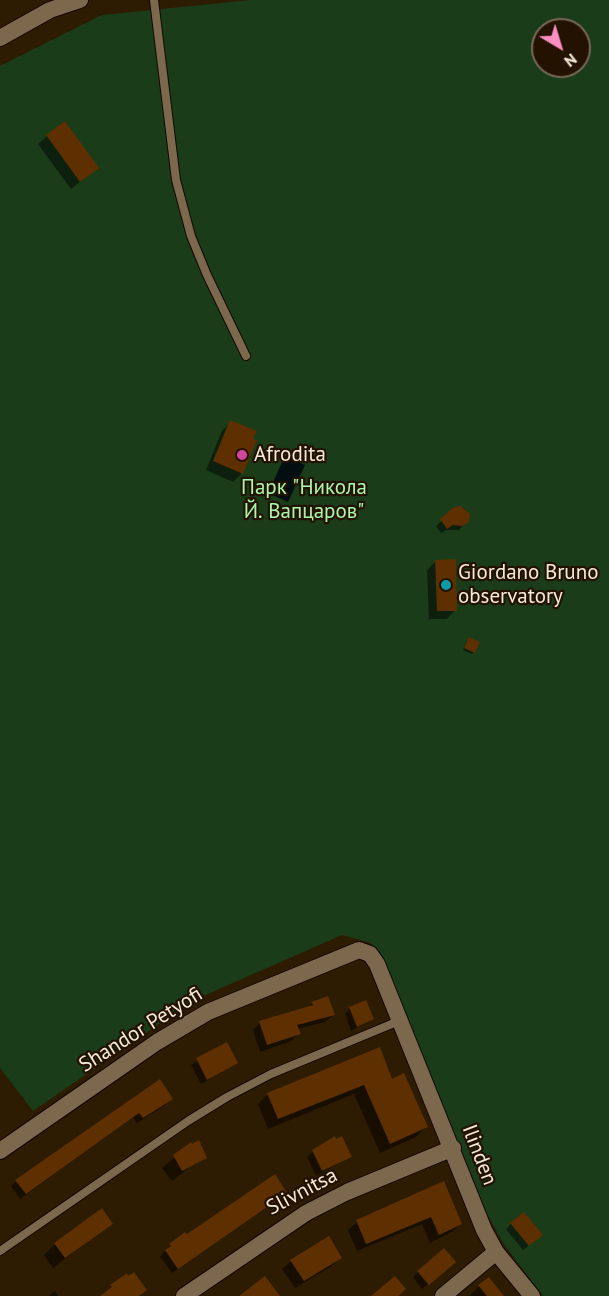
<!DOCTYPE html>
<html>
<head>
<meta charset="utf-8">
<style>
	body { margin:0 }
	#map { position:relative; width:609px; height:1296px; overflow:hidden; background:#2d1c01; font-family:"PT Sans",sans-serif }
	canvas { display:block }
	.north { position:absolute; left:531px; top:18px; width:60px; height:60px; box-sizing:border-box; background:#231200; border:2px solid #776857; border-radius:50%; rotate:142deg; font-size:16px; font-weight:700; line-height:24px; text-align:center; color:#f6eada }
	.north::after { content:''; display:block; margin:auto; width:21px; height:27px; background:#fb8fc4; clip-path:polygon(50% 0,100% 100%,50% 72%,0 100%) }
</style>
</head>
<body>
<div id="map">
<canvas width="609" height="1296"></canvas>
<div class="north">N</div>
</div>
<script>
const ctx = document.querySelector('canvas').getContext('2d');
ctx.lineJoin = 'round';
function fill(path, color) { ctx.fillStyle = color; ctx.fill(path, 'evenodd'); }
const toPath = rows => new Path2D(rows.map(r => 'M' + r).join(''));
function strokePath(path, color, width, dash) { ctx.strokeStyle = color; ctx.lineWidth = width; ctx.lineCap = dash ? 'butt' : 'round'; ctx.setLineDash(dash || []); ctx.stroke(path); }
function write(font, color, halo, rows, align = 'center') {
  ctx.font = font + ' "PT Sans",sans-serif'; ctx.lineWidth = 4.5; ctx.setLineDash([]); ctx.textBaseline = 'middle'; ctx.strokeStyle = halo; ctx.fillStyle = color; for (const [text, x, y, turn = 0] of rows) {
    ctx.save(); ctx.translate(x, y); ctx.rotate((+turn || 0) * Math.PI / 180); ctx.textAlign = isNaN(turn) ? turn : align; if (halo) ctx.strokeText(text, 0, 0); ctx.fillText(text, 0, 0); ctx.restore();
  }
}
fill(toPath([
	[250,0,609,0,609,1296,543,1296,503,1243,486,1212,385,963,371,943,342,935,194,1000,33,1111,0,1068,0,66,102,15],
	[543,30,579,30,579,66,543,66]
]), '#1a3c19');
fill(toPath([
	[285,456,305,465,288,502,268,493]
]), '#020e11');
fill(toPath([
	[47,136,97,168,71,189,38,144],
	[231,422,242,473,233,482,206,470,222,431],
	[458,507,464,508,469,518,459,530,446,530,441,533,436,526],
	[436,561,455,610,447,619,429,619,427,570],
	[467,641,474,652,472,654,463,650],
	[312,1003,333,1015,325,1022,297,1029,299,1033,291,1041,260,1052,253,1030,260,1023,307,1009],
	[350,1008,372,1019,351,1031,345,1014],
	[226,1044,236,1063,201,1084,191,1065],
	[160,1081,171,1099,165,1105,137,1123,133,1117,20,1199,11,1186,16,1181],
	[391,1081,426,1127,416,1137,380,1153,354,1094,268,1129,258,1104,268,1094],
	[190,1144,204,1156,172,1181,162,1168],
	[313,1152,350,1157,316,1176,307,1157],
	[443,1183,460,1224,452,1232,430,1243,422,1224,357,1251,348,1230,357,1222],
	[285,1193,172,1273,160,1257,170,1245],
	[111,1224,53,1268,44,1255,55,1244],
	[511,1224,536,1240,523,1250,506,1229],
	[340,1258,332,1266,295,1288,282,1269,291,1261],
	[448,1268,422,1289,413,1277,418,1272],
	[489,1279,502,1296,469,1296,479,1286],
	[55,1291,58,1296,49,1296]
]), '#0007');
fill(toPath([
	[65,121,99,168,80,182,46,135],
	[230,420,257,431,253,439,257,440,243,474,213,461],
	[461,506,470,514,469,522,462,526,453,525,447,529,440,519,454,507],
	[456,559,457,611,437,611,435,560],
	[469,637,480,642,475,653,464,648],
	[328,996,335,1015,297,1025,301,1034,267,1045,259,1021,313,1005,311,1002],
	[366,1000,374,1019,357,1027,349,1007],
	[227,1042,238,1063,207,1080,196,1058],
	[380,1047,392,1079,404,1073,428,1127,390,1144,364,1085,278,1119,267,1093],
	[160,1079,173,1099,143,1118,139,1113,26,1194,15,1180],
	[335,1136,336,1139,342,1136,352,1157,322,1171,312,1150],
	[199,1140,207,1158,182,1171,173,1155,191,1142,192,1144],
	[275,1174,287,1193,178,1269,165,1250,171,1246,169,1244,185,1232,187,1234],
	[444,1181,462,1224,439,1235,431,1217,366,1244,356,1220],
	[102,1208,113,1224,65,1258,54,1243],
	[524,1212,543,1235,529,1246,510,1223],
	[329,1236,342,1258,304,1281,290,1260],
	[444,1248,456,1262,429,1285,417,1271],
	[134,1272,147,1290,139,1296,100,1296,112,1287,110,1285,127,1273,128,1276],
	[265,1276,280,1296,239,1296],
	[395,1276,406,1289,398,1296,371,1296],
	[489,1277,492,1281,504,1296,487,1296,478,1285]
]), '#5d2f01');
const service = toPath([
	[154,0,176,180,191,236,207,275,246,356],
	[0,1251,188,1121,227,1097,271,1074,399,1021]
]);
const minor = toPath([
	[0,38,50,10,80,0],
	[0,1151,157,1042,208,1012,359,950,370,954,377,964,484,1230,496,1252,532,1296],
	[184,1296,306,1213,347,1192,453,1148],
	[443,1296,496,1252]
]);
strokePath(service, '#140600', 10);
strokePath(minor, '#140600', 18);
strokePath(service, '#7c684c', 8);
strokePath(minor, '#7c684c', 16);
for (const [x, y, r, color] of [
	[242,455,6,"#d1479c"],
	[446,585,6,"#0f9aa8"]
]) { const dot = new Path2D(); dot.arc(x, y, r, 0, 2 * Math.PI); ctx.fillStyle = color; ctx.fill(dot); strokePath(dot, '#231200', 2); }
write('21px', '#f6eada', '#231200', [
	["Afrodita",254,455],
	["Giordano Bruno",458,573],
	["observatory",458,597]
], 'left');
write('21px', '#a9faa7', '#231200', [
	["Парк \"Никола",304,488],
	["Й. Вапцаров\"",304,512]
]);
write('21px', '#f6eada', '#231200', [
	["Shandor Petyofi",141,1030,-32],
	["Ilinden",479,1155,69],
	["Slivnitsa",302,1192,-28]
]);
</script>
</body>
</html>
